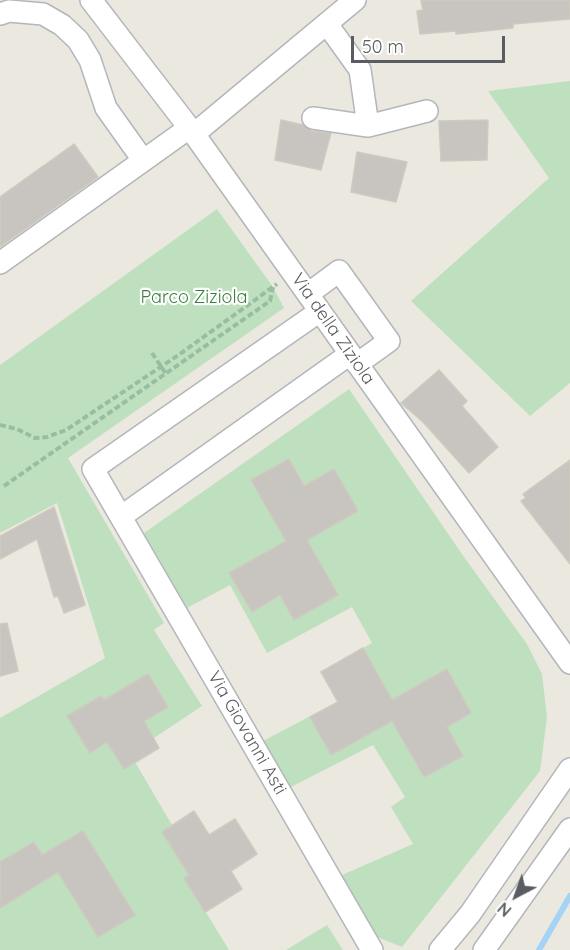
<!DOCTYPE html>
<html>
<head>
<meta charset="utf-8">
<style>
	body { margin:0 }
	#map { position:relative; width:570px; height:950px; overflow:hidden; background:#ebe8e0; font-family:Quicksand,sans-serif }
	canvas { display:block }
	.north { position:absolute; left:486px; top:866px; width:60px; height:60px; -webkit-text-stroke:4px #fff; paint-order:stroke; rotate:221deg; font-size:16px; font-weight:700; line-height:24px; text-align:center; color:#595c60 }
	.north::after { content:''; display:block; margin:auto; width:21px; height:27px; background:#595c60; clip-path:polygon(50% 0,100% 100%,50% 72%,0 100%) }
	.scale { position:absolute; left:351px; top:36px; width:154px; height:27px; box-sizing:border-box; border:3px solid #595c60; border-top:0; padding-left:8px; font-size:18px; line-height:21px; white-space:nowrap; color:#595c60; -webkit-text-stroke:4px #fff; paint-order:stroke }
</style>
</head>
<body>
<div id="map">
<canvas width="570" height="950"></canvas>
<div class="north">N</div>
<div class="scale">50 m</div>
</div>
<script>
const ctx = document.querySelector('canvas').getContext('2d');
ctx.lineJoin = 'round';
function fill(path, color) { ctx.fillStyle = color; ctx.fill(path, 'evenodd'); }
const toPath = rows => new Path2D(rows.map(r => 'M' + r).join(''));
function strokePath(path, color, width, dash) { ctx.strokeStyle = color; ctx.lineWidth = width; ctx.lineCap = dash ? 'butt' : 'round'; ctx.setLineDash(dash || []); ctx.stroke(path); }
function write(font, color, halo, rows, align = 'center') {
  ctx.font = font + ' Quicksand,sans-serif'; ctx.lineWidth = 4.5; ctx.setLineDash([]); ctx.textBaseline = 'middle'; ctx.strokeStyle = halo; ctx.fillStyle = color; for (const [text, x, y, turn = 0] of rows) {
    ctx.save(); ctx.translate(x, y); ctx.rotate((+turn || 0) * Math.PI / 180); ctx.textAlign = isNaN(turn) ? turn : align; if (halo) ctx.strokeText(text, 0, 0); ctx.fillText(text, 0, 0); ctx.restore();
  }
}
fill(toPath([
	[570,81,570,383,530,416,411,301,549,178,488,91],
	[217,209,273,287,284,308,68,458,164,623,154,630,202,706,154,738,159,748,135,762,172,825,162,832,182,864,201,868,185,878,229,950,0,950,0,718,105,658,57,503,0,533,0,365],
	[349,389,464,557,527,644,542,674,547,717,540,771,402,947,377,937,342,875,413,844,391,807,405,797,373,745,289,788,263,741,337,702,321,672,372,643,352,607,267,653,230,585,187,608,144,533],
	[327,925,343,950,286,950]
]), '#bfe0be');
strokePath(toPath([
	[539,950,570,896]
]), '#a4d3f6', 6);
const building = toPath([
	[421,0,570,0,570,19,513,24,513,28,456,34,456,31,420,34,417,11,423,10,421,0],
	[281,120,303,125,311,131,331,133,321,170,275,160,281,120],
	[488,120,487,160,441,161,439,121,488,120],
	[74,144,98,177,0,247,0,197,74,144],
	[357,152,407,162,396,202,351,192,357,152],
	[439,370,467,401,462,406,498,447,469,473,423,422,401,403,439,370],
	[289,459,304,486,334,469,358,511,307,540,338,595,294,620,280,595,252,612,229,573,286,541,251,480,289,459],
	[570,460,570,564,521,501,526,498,523,494,570,460],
	[54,507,85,605,64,613,58,596,54,597,37,539,0,559,0,536,54,507],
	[7,623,18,671,0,676,0,624,7,623],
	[363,648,392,700,447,669,471,713,447,727,463,756,424,777,392,721,331,755,310,717,338,702,321,672,363,648],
	[148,674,168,707,144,721,159,748,124,769,107,742,90,753,67,716,101,696,104,700,148,674],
	[194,811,209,835,235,819,257,854,231,871,242,889,205,912,184,878,189,875,162,832,194,811],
	[83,831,135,915,98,937,58,872,0,908,0,862,34,842,42,855,83,831]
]);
fill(building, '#c8c5c0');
strokePath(building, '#cecabf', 1.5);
const minor = toPath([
	[91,0,194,134,570,663],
	[0,14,9,11,43,14,62,25,78,40,90,60,106,108,143,160],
	[327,24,360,70,368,126],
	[313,118,368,126,427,111],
	[194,134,355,0],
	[0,263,189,128],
	[308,294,339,271,389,341,357,364],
	[320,311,93,469,372,950],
	[122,516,350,354],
	[440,950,470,914,570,769],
	[484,950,570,829]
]);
strokePath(minor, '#b3b6ba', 24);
strokePath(toPath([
	[152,353,166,374],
	[0,425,17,429,35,438,47,437,66,430,180,354,277,284],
	[4,486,270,301,273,287]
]), '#97bea2', 4, [6, 3]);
strokePath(minor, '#fff', 21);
write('18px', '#3b7d3e', '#fff', [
	["Parco Ziziola",194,298]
]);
write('18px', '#595c60', '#fff', [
	["Via della Ziziola",333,329,55],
	["Via Giovanni Asti",247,733,60]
]);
</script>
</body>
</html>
